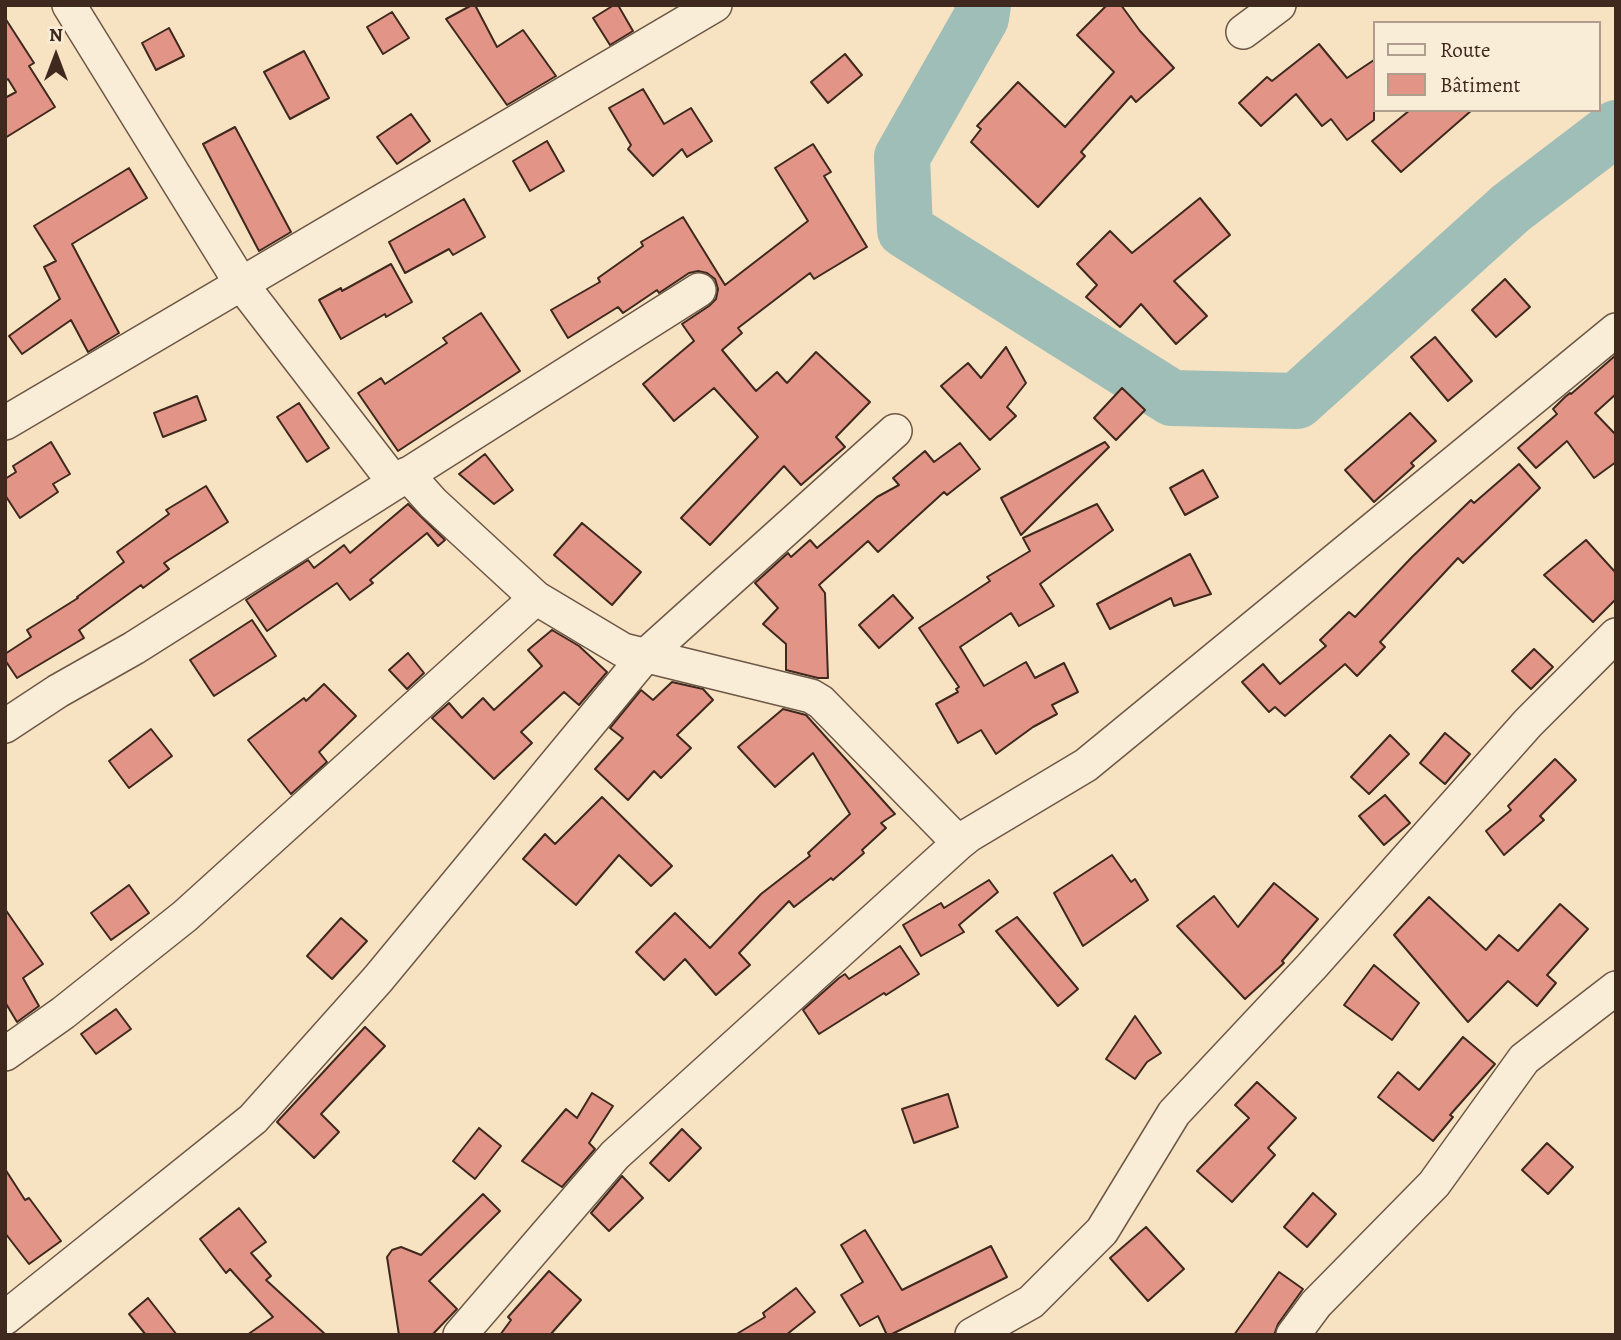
<!DOCTYPE html>
<html>
<head>
<meta charset="utf-8">
<style>
	body { margin:0 }
	#map { position:relative; width:1621px; height:1340px; overflow:hidden; background:#f7e3c1; font-family:Alegreya,serif }
	canvas { display:block }
	.frame { position:absolute; inset:0; border:7px solid #3f281e; pointer-events:none }
	.legend { position:absolute; left:1373px; top:21px; width:228px; height:91px; box-sizing:border-box; background:#faedd7; border:2px solid #af9e8d; margin:0; padding:9px 12px; list-style:none; font-size:21px; color:#3f281e }
	.legend li { display:flex; align-items:center; gap:14px; height:35px }
	.legend b { width:35px; border:2px solid #af9e8d }
	.north { position:absolute; left:21px; top:21px; width:70px; height:70px; -webkit-text-stroke:5px #faedd7; paint-order:stroke; rotate:0deg; font-size:19px; font-weight:700; line-height:28px; text-align:center; color:#3f281e }
	.north::after { content:''; display:block; margin:auto; width:24px; height:32px; background:#3f281e; clip-path:polygon(50% 0,100% 100%,50% 72%,0 100%) }
</style>
</head>
<body>
<div id="map">
<canvas width="1621" height="1340"></canvas>
<div class="frame"></div>
<ul class="legend">
<li><b style="height:9px;background:#faedd7"></b>Route</li>
<li><b style="height:19px;background:#e29587"></b>Bâtiment</li>
</ul>
<div class="north">N</div>
</div>
<script>
const ctx = document.querySelector('canvas').getContext('2d');
ctx.lineJoin = 'round';
const toPath = rows => new Path2D(rows.map(r => 'M' + r).join(''));
function strokePath(path, color, width, dash) { ctx.strokeStyle = color; ctx.lineWidth = width; ctx.lineCap = dash ? 'butt' : 'round'; ctx.setLineDash(dash || []); ctx.stroke(path); }
function fill(path, color) { ctx.fillStyle = color; ctx.fill(path, 'evenodd'); }
strokePath(toPath([
	[983,5,981,18,902,157,905,230,1172,398,1297,401,1511,208,1616,128]
]), '#9ebeb7', 56);
const building = toPath([
	[472,5,475,5,497,47,523,30,556,76,507,105,446,19,472,5],
	[614,5,618,5,633,31,610,45,593,18,614,5],
	[1107,5,1121,5,1140,31,1174,68,1136,102,1131,96,1081,152,1085,156,1038,207,971,142,981,129,977,126,1018,82,1065,127,1114,72,1077,35,1107,5],
	[392,12,409,38,383,54,367,27,392,12],
	[5,18,34,63,29,66,55,107,5,138,5,98,16,92,8,79,5,81,5,18],
	[169,28,184,56,156,70,142,43,169,28],
	[1319,44,1347,78,1374,60,1374,120,1347,140,1331,119,1322,126,1296,94,1261,126,1239,103,1267,77,1272,81,1319,44],
	[304,51,329,98,290,119,264,72,304,51],
	[845,54,862,75,828,103,811,82,845,54],
	[643,89,664,124,691,108,712,141,687,157,682,149,653,176,628,149,631,145,609,108,643,89],
	[1410,110,1472,110,1401,172,1372,141,1410,110],
	[411,114,430,141,397,164,377,137,411,114],
	[235,127,291,232,259,251,203,144,235,127],
	[547,141,564,171,530,191,513,161,547,141],
	[813,144,831,172,824,176,867,247,814,279,810,273,738,328,742,333,722,350,756,391,777,372,787,383,816,352,870,402,836,437,845,447,801,485,784,466,710,545,681,518,758,437,714,388,674,421,643,384,694,341,682,324,709,306,716,299,718,289,715,279,707,273,698,271,689,273,659,293,657,290,623,313,618,307,568,338,551,310,600,282,598,278,643,246,641,242,683,217,725,285,808,221,775,168,813,144],
	[129,168,147,198,72,244,119,333,88,352,71,320,22,354,9,336,60,299,44,267,56,261,34,226,129,168],
	[1200,198,1230,235,1174,281,1207,316,1176,344,1141,304,1120,327,1086,297,1097,285,1077,264,1110,231,1132,253,1200,198],
	[464,199,485,237,453,255,449,249,405,273,389,242,464,199],
	[391,264,412,302,386,317,385,314,341,339,319,300,341,288,342,291,391,264],
	[1505,279,1530,307,1496,337,1472,310,1505,279],
	[481,313,520,371,398,451,358,393,381,378,385,384,447,343,443,338,481,313],
	[1435,337,1472,381,1448,401,1411,357,1435,337],
	[1006,347,1026,383,1007,407,1016,416,990,440,941,386,968,363,981,378,1006,347],
	[1616,355,1616,394,1595,413,1616,435,1616,462,1594,478,1567,441,1536,468,1518,448,1557,414,1553,409,1565,397,1570,393,1571,394,1616,355],
	[1122,388,1145,410,1116,440,1094,418,1122,388],
	[197,396,206,420,163,437,154,413,197,396],
	[299,403,329,448,307,462,277,417,299,403],
	[1410,413,1436,441,1411,463,1414,466,1374,502,1345,470,1410,413],
	[51,442,70,474,53,484,58,492,20,518,5,495,5,479,16,472,13,466,51,442],
	[1105,442,1109,447,1021,535,1001,498,1105,442],
	[960,443,980,469,947,495,944,492,878,552,868,541,819,585,825,593,828,678,818,678,786,670,786,644,763,624,778,608,755,583,788,553,791,557,810,540,817,548,877,497,899,485,893,478,925,451,934,462,960,443],
	[485,454,513,490,494,504,459,474,485,454],
	[1519,464,1540,488,1463,563,1458,558,1380,642,1385,647,1357,676,1345,664,1285,716,1275,707,1269,712,1242,682,1263,664,1280,684,1326,646,1320,640,1349,612,1355,617,1412,557,1471,500,1474,503,1519,464],
	[1203,470,1218,497,1185,515,1170,488,1203,470],
	[206,486,228,522,164,563,169,569,143,588,141,585,79,630,84,638,17,678,5,660,5,654,31,637,27,630,78,598,77,597,124,562,117,552,169,514,166,510,206,486],
	[408,504,445,540,438,546,427,533,370,580,373,583,350,600,337,583,267,631,246,600,308,560,314,568,344,545,350,553,408,504],
	[1097,504,1113,530,1040,584,1054,606,1019,626,1011,613,960,647,984,686,1026,662,1035,678,1064,663,1078,692,1052,705,1057,714,1033,727,996,754,981,730,958,743,936,704,958,692,956,689,959,687,919,628,990,581,987,577,1030,551,1023,538,1097,504],
	[582,523,641,572,612,605,554,555,582,523],
	[1586,540,1616,573,1616,599,1593,622,1544,575,1586,540],
	[1190,554,1211,594,1174,606,1171,598,1110,629,1097,604,1190,554],
	[893,595,913,618,879,648,859,625,893,595],
	[252,620,276,656,214,696,190,660,252,620],
	[552,630,579,646,607,672,579,705,564,692,521,732,532,743,494,779,432,718,449,703,462,718,483,698,494,710,542,666,528,650,552,630],
	[1534,649,1553,667,1531,689,1512,671,1534,649],
	[408,653,424,673,407,689,389,670,408,653],
	[672,682,703,689,713,700,677,735,691,748,661,778,654,771,628,800,595,769,623,738,610,728,641,690,653,700,672,682],
	[324,684,356,716,319,752,327,762,291,794,248,740,304,698,306,701,324,684],
	[783,709,806,715,895,814,881,823,886,828,862,850,864,853,833,880,831,878,794,907,789,901,739,953,750,965,716,995,685,959,664,980,636,952,675,913,710,948,761,894,810,856,808,853,850,814,813,753,775,787,738,747,783,709],
	[151,729,172,756,129,788,109,761,151,729],
	[1445,733,1470,754,1445,784,1420,763,1445,733],
	[1390,735,1409,754,1369,794,1351,777,1390,735],
	[1555,759,1576,780,1540,816,1544,820,1504,855,1486,831,1511,810,1508,806,1555,759],
	[1385,795,1410,823,1384,845,1359,816,1385,795],
	[602,797,672,866,651,886,619,855,576,905,523,859,545,834,555,844,602,797],
	[1112,855,1131,882,1135,879,1148,900,1083,946,1054,893,1112,855],
	[989,880,998,892,959,925,964,932,921,956,903,925,941,903,944,908,989,880],
	[1274,883,1318,919,1282,961,1284,963,1245,999,1177,926,1214,896,1238,927,1274,883],
	[129,885,149,913,111,940,91,913,129,885],
	[1429,897,1486,950,1499,935,1518,951,1560,904,1588,929,1547,975,1556,983,1537,1006,1508,981,1468,1022,1394,935,1429,897],
	[5,909,43,964,23,978,39,1006,17,1022,5,1002,5,909],
	[1017,917,1078,989,1058,1006,996,931,1017,917],
	[341,918,367,941,332,979,307,956,341,918],
	[900,946,919,974,886,995,884,993,819,1034,803,1010,839,978,845,974,849,979,900,946],
	[1374,965,1419,1003,1392,1040,1344,1005,1374,965],
	[116,1009,131,1029,96,1054,81,1034,116,1009],
	[1135,1016,1161,1053,1147,1062,1135,1079,1106,1059,1135,1016],
	[365,1027,385,1046,321,1114,339,1132,314,1158,277,1122,365,1027],
	[1463,1037,1495,1064,1450,1115,1453,1117,1433,1141,1378,1097,1398,1072,1419,1090,1463,1037],
	[1257,1082,1296,1118,1268,1148,1275,1155,1232,1202,1197,1171,1249,1118,1235,1105,1257,1082],
	[592,1093,613,1106,589,1143,595,1149,562,1187,522,1161,566,1109,577,1118,592,1093],
	[948,1094,958,1127,914,1143,902,1109,948,1094],
	[479,1128,501,1146,475,1179,453,1161,479,1128],
	[682,1129,701,1148,669,1181,650,1163,682,1129],
	[1547,1143,1573,1167,1548,1194,1522,1170,1547,1143],
	[5,1169,25,1200,29,1198,61,1241,29,1264,5,1233,5,1169],
	[622,1176,643,1198,609,1231,591,1213,622,1176],
	[1313,1193,1336,1214,1307,1247,1284,1227,1313,1193],
	[483,1194,500,1211,429,1281,457,1309,432,1335,399,1335,387,1257,392,1250,401,1247,421,1255,483,1194],
	[239,1208,266,1242,251,1253,271,1276,266,1280,326,1335,247,1335,273,1317,230,1269,226,1273,200,1239,239,1208],
	[1146,1227,1184,1269,1148,1301,1110,1258,1146,1227],
	[865,1230,902,1290,991,1246,1007,1277,890,1335,887,1335,878,1316,860,1326,841,1295,863,1282,841,1245,865,1230],
	[549,1271,581,1300,550,1335,500,1335,511,1320,508,1317,549,1271],
	[1279,1272,1303,1289,1278,1324,1274,1335,1234,1335,1279,1272],
	[796,1288,815,1312,786,1335,735,1335,765,1317,763,1313,796,1288],
	[148,1298,177,1335,146,1335,129,1314,148,1298]
]);
fill(building, '#e29587');
strokePath(building, '#3f281e', 2);
const street = toPath([
	[69,5,242,285,394,482],
	[1243,32,1279,5],
	[5,423,715,5],
	[407,474,433,503,536,598,623,650,811,696,821,702,959,843],
	[5,726,58,691,134,648,699,290],
	[5,1054,63,1013,185,916,536,598],
	[5,1318,253,1119,378,979,645,656,895,431],
	[460,1335,615,1155,959,843,969,835,1086,765,1616,330],
	[972,1335,1031,1302,1102,1231,1174,1113,1311,967,1528,723,1616,635],
	[1293,1335,1316,1304,1434,1184,1524,1059,1616,988]
]);
strokePath(street, '#6d5747', 36);
strokePath(street, '#faedd7', 33);
</script>
</body>
</html>
